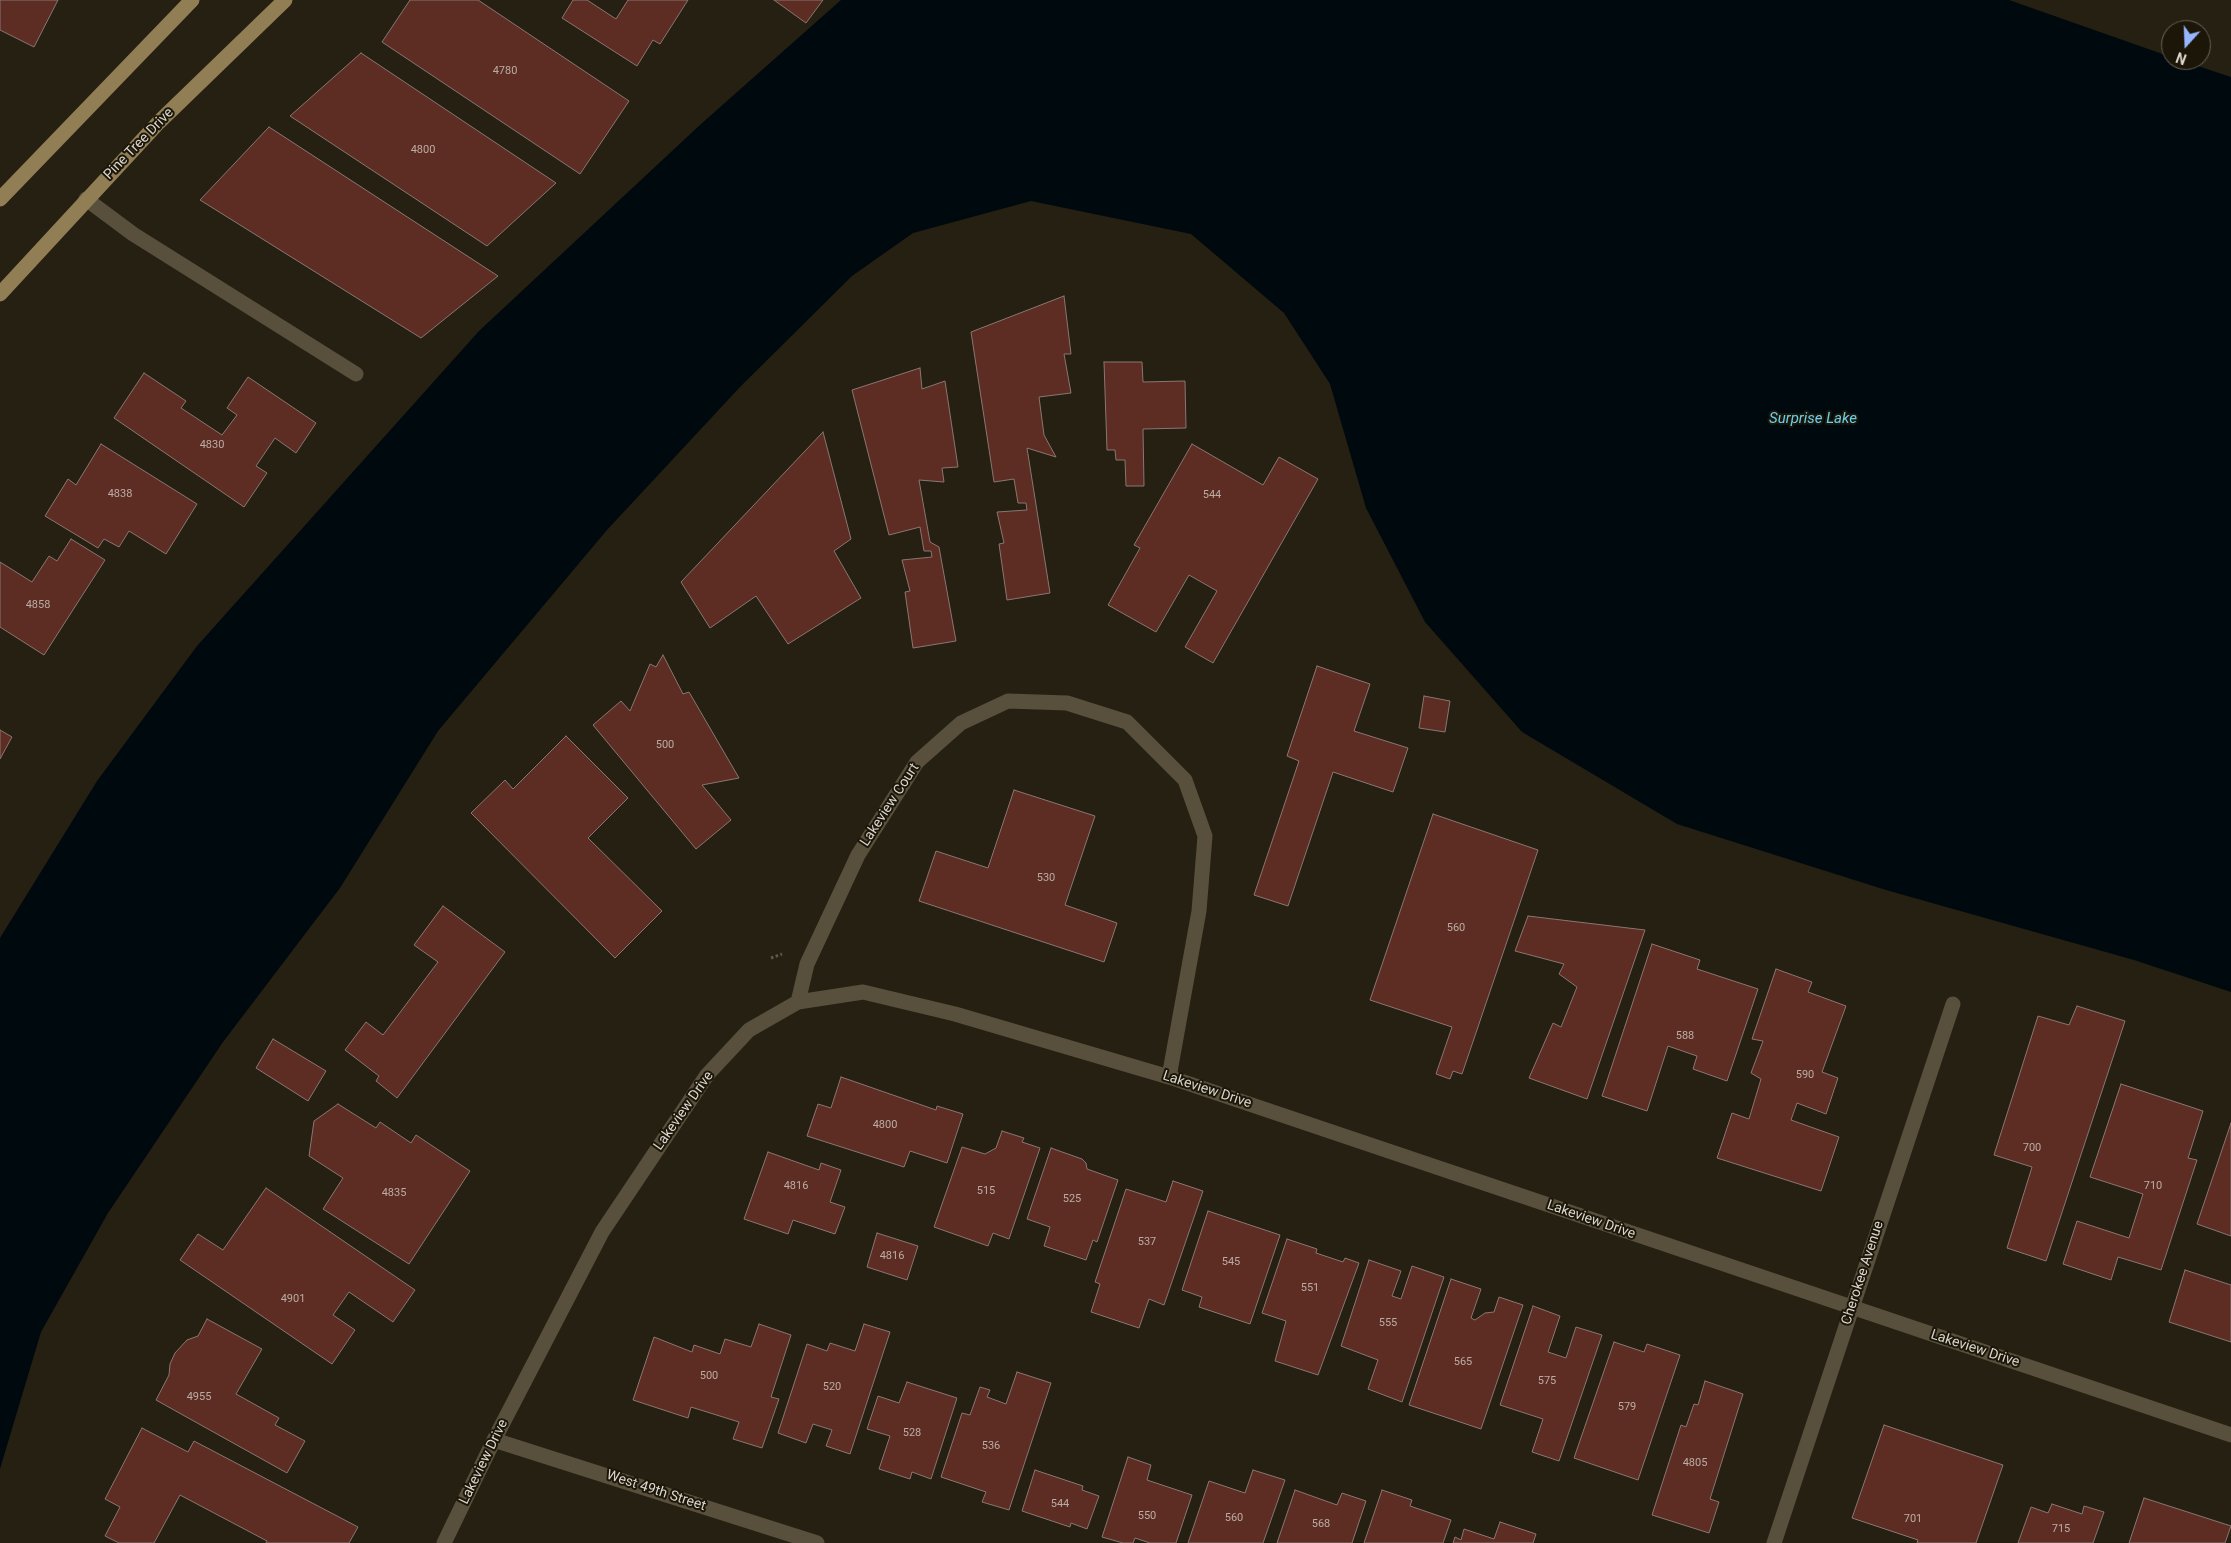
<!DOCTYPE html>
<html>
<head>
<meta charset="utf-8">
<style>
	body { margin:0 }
	#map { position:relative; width:2231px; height:1543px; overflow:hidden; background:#252012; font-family:Roboto,sans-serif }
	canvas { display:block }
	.north { position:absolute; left:2161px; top:20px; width:50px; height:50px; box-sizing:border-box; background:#1c1609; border:1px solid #686357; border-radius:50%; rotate:200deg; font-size:14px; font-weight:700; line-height:20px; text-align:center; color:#dad6cd }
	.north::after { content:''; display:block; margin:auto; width:18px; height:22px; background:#96b6fd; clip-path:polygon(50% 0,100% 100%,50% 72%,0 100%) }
</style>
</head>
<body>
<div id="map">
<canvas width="2231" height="1543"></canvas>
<div class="north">N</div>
</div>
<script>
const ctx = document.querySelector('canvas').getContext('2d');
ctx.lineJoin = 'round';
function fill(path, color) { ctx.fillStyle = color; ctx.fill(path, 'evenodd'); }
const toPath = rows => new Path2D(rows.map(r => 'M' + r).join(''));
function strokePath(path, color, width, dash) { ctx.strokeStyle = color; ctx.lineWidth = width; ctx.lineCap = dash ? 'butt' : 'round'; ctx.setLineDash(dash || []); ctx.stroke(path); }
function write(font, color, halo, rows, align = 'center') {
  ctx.font = font + ' Roboto,sans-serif'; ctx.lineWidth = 4; ctx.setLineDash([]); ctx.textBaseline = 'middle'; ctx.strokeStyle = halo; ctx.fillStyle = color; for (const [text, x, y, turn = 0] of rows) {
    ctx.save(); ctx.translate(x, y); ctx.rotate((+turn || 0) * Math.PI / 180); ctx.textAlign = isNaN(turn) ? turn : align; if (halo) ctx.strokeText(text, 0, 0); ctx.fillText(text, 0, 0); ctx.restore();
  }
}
fill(toPath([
	[841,0,2009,0,2171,57,2171,60,2180,60,2231,77,2231,992,2134,960,1886,890,1677,824,1522,732,1425,622,1366,508,1330,384,1284,313,1191,234,1031,201,913,233,852,276,740,387,607,530,438,731,340,888,223,1042,108,1213,41,1332,0,1469,0,938,97,781,197,646,479,331,701,124]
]), '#00090e');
const building = toPath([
	[0,0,58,0,34,47,0,30,0,0],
	[410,0,478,0,629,101,580,174,382,42,410,0],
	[573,0,587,0,616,19,628,0,688,0,660,44,653,40,637,66,562,18,573,0],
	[774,0,823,0,806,23,774,0],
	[361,53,556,183,487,246,290,116,361,53],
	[269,127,498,276,421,338,200,200,269,127],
	[1064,296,1071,354,1064,354,1071,393,1039,397,1044,435,1056,457,1027,448,1050,593,1007,600,999,544,1004,543,997,512,1027,510,1026,503,1018,503,1014,479,994,482,971,332,1064,296],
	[1104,362,1142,362,1143,382,1185,381,1186,428,1143,429,1144,486,1126,486,1125,460,1116,460,1115,450,1107,450,1104,362],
	[920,368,922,389,945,381,958,467,942,468,944,482,919,480,930,542,939,547,956,641,913,648,905,592,910,591,902,560,932,557,931,551,924,551,920,527,889,535,852,390,920,368],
	[144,373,186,401,181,408,222,435,237,415,227,408,248,377,316,423,296,453,275,438,256,466,267,473,244,507,114,418,144,373],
	[823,432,851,539,834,551,861,598,788,644,756,596,710,628,681,582,823,432],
	[101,444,197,504,166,554,129,531,119,547,104,539,98,548,45,516,68,479,76,485,101,444],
	[1192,444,1263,485,1279,457,1318,479,1213,663,1185,647,1217,591,1189,575,1156,632,1108,605,1140,548,1134,545,1192,444],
	[71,539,105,560,44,655,0,627,0,562,32,582,49,556,57,561,71,539],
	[663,655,683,694,689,692,739,778,702,785,731,820,696,849,593,725,621,701,630,711,650,664,656,667,663,655],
	[1317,666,1370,684,1354,731,1408,748,1393,792,1333,772,1288,906,1254,895,1299,761,1287,756,1317,666],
	[1424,696,1450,701,1445,732,1419,728,1424,696],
	[0,730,12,737,0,759,0,730],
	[566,736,628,798,588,838,662,911,615,958,471,813,505,780,513,789,566,736],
	[1014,790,1095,816,1065,905,1117,923,1104,962,919,901,936,851,988,868,1014,790],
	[1433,814,1538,850,1462,1074,1453,1071,1450,1079,1436,1074,1452,1027,1370,1000,1433,814],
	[443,906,505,952,397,1098,376,1081,379,1076,345,1050,366,1022,383,1035,438,962,414,945,443,906],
	[1528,916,1645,930,1587,1099,1529,1078,1553,1023,1561,1027,1577,987,1559,974,1564,964,1515,951,1528,916],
	[1652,944,1700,960,1697,969,1758,989,1727,1081,1693,1069,1697,1056,1668,1046,1647,1111,1602,1096,1652,944],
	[1776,969,1812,982,1808,992,1846,1006,1822,1072,1838,1078,1826,1114,1797,1103,1791,1120,1839,1137,1821,1191,1717,1158,1732,1113,1749,1119,1761,1079,1751,1073,1763,1041,1752,1039,1776,969],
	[2077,1006,2125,1021,2046,1261,2007,1248,2032,1167,1994,1155,2038,1016,2069,1025,2077,1006],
	[273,1039,326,1071,308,1101,256,1068,273,1039],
	[841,1077,936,1110,937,1106,963,1114,947,1163,910,1151,904,1167,807,1136,818,1104,831,1108,841,1077],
	[2121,1084,2203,1111,2188,1158,2197,1160,2161,1270,2118,1257,2111,1280,2063,1264,2077,1221,2129,1238,2143,1194,2090,1177,2121,1084],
	[338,1104,376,1128,380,1122,411,1143,416,1135,470,1171,409,1264,323,1209,343,1178,309,1156,314,1121,338,1104],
	[2231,1123,2231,1236,2197,1224,2231,1123],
	[1002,1131,1024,1138,1022,1142,1040,1148,1009,1239,993,1233,988,1246,934,1227,962,1147,985,1154,996,1148,1002,1131],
	[1051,1148,1082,1159,1086,1163,1087,1169,1118,1180,1097,1242,1093,1240,1086,1260,1044,1246,1050,1227,1027,1219,1051,1148],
	[768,1152,819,1170,821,1163,841,1170,830,1202,845,1207,835,1234,793,1220,788,1234,744,1219,768,1152],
	[1173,1181,1203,1191,1164,1305,1149,1299,1139,1328,1091,1312,1100,1284,1095,1282,1126,1189,1166,1202,1173,1181],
	[266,1188,415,1290,393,1322,349,1292,333,1315,355,1330,332,1364,180,1260,198,1234,223,1250,266,1188],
	[1208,1211,1280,1235,1250,1324,1199,1307,1202,1297,1182,1290,1208,1211],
	[877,1233,918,1246,907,1280,867,1267,877,1233],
	[1287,1239,1317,1249,1316,1253,1343,1262,1345,1258,1359,1263,1318,1375,1275,1361,1286,1321,1262,1313,1287,1239],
	[1369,1260,1401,1271,1392,1296,1401,1299,1412,1266,1444,1277,1402,1402,1368,1389,1378,1360,1341,1346,1369,1260],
	[2185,1270,2231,1285,2231,1342,2169,1322,2185,1270],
	[1451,1279,1481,1289,1471,1318,1475,1320,1485,1313,1494,1312,1499,1297,1523,1305,1481,1429,1409,1405,1451,1279],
	[1533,1306,1560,1316,1548,1352,1566,1358,1576,1327,1602,1335,1559,1461,1532,1452,1543,1419,1500,1405,1533,1306],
	[207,1319,262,1349,236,1394,279,1418,275,1425,305,1441,287,1473,156,1400,169,1375,170,1364,175,1353,187,1340,198,1336,207,1319],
	[759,1324,791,1335,771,1397,779,1399,762,1448,733,1439,739,1422,691,1407,688,1418,633,1400,654,1337,692,1352,694,1345,720,1354,725,1339,751,1347,759,1324],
	[864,1324,890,1332,850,1454,826,1446,832,1430,813,1424,806,1443,778,1433,807,1344,827,1351,830,1343,855,1351,864,1324],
	[1614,1342,1644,1352,1647,1344,1680,1355,1638,1480,1574,1458,1614,1342],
	[1017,1372,1051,1383,1009,1510,982,1502,986,1492,941,1477,962,1413,970,1415,980,1387,990,1390,987,1397,1006,1404,1017,1372],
	[1705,1381,1743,1394,1710,1499,1719,1502,1709,1533,1652,1515,1681,1425,1686,1427,1694,1404,1698,1405,1705,1381],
	[907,1382,957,1398,931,1479,912,1472,910,1479,879,1469,890,1436,867,1429,878,1396,899,1403,907,1382],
	[1884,1425,2003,1465,1976,1543,1917,1543,1918,1540,1852,1518,1884,1425],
	[142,1428,188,1452,194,1441,358,1527,349,1543,266,1543,267,1541,180,1495,154,1543,119,1543,105,1536,120,1507,105,1499,142,1428],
	[1128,1457,1151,1465,1147,1480,1192,1495,1176,1543,1150,1543,1135,1538,1133,1543,1123,1543,1102,1537,1128,1457],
	[1035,1470,1083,1486,1082,1490,1099,1496,1087,1529,1071,1523,1070,1527,1022,1511,1035,1470],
	[1253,1470,1285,1480,1263,1543,1188,1543,1209,1481,1245,1493,1253,1470],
	[1295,1490,1337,1505,1342,1493,1366,1501,1352,1543,1277,1543,1295,1490],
	[1382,1490,1412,1500,1410,1506,1451,1520,1443,1543,1364,1543,1382,1490],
	[2144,1498,2231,1526,2225,1543,2129,1543,2144,1498],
	[2052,1504,2082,1514,2084,1506,2104,1512,2093,1543,2018,1543,2031,1507,2048,1513,2052,1504],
	[1500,1522,1536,1534,1533,1543,1453,1543,1455,1537,1461,1540,1464,1529,1494,1539,1500,1522]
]);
fill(building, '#5d2d24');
strokePath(building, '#8a7672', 1);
strokePath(toPath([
	[771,958,782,954]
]), '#5e594d', 3, [2.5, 2.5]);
strokePath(toPath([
	[86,199,133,234,356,374],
	[798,1002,807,964,858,855,917,762,961,723,1008,701,1067,703,1127,722,1185,780,1205,836,1199,911,1169,1077],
	[494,1440,817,1543],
	[444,1543,494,1440,602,1232,707,1075,749,1030,798,1002,863,992,955,1014,1169,1077,2231,1435],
	[1774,1543,1953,1004]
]), '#58503c', 15);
strokePath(toPath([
	[0,199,192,0],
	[0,294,159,122,285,0]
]), '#917e55', 15);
write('11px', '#bbaca3', null, [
	["4780",505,71],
	["4800",423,150],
	["4830",212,445],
	["4838",120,494],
	["544",1212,495],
	["4858",38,605],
	["500",665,745],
	["530",1046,878],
	["560",1456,928],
	["588",1685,1036],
	["590",1805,1075],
	["4800",885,1125],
	["700",2032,1148],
	["4816",796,1186],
	["710",2153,1186],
	["515",986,1191],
	["4835",394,1193],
	["525",1072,1199],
	["537",1147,1242],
	["4816",892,1256],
	["545",1231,1262],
	["551",1310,1288],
	["4901",293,1299],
	["555",1388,1323],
	["565",1463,1362],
	["500",709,1376],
	["575",1547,1381],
	["520",832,1387],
	["4955",199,1397],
	["579",1627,1407],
	["528",912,1433],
	["536",991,1446],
	["4805",1695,1463],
	["544",1060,1504],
	["550",1147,1516],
	["560",1234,1518],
	["701",1913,1519],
	["568",1321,1524],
	["715",2061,1529]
]);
write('14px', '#dad6cd', '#1c1609', [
	["Pine Tree Drive",139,144,-46],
	["Lakeview Court",890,805,-57],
	["Lakeview Drive",1207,1090,18],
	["Lakeview Drive",684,1111,-55],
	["Lakeview Drive",1591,1220,19],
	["Cherokee Avenue",1863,1273,-72],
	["Lakeview Drive",1975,1349,18],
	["Lakeview Drive",484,1462,-64],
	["West 49th Street",656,1491,18]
]);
write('italic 15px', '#69ceec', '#1c1609', [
	["Surprise Lake",1813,419]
]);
</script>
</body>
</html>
